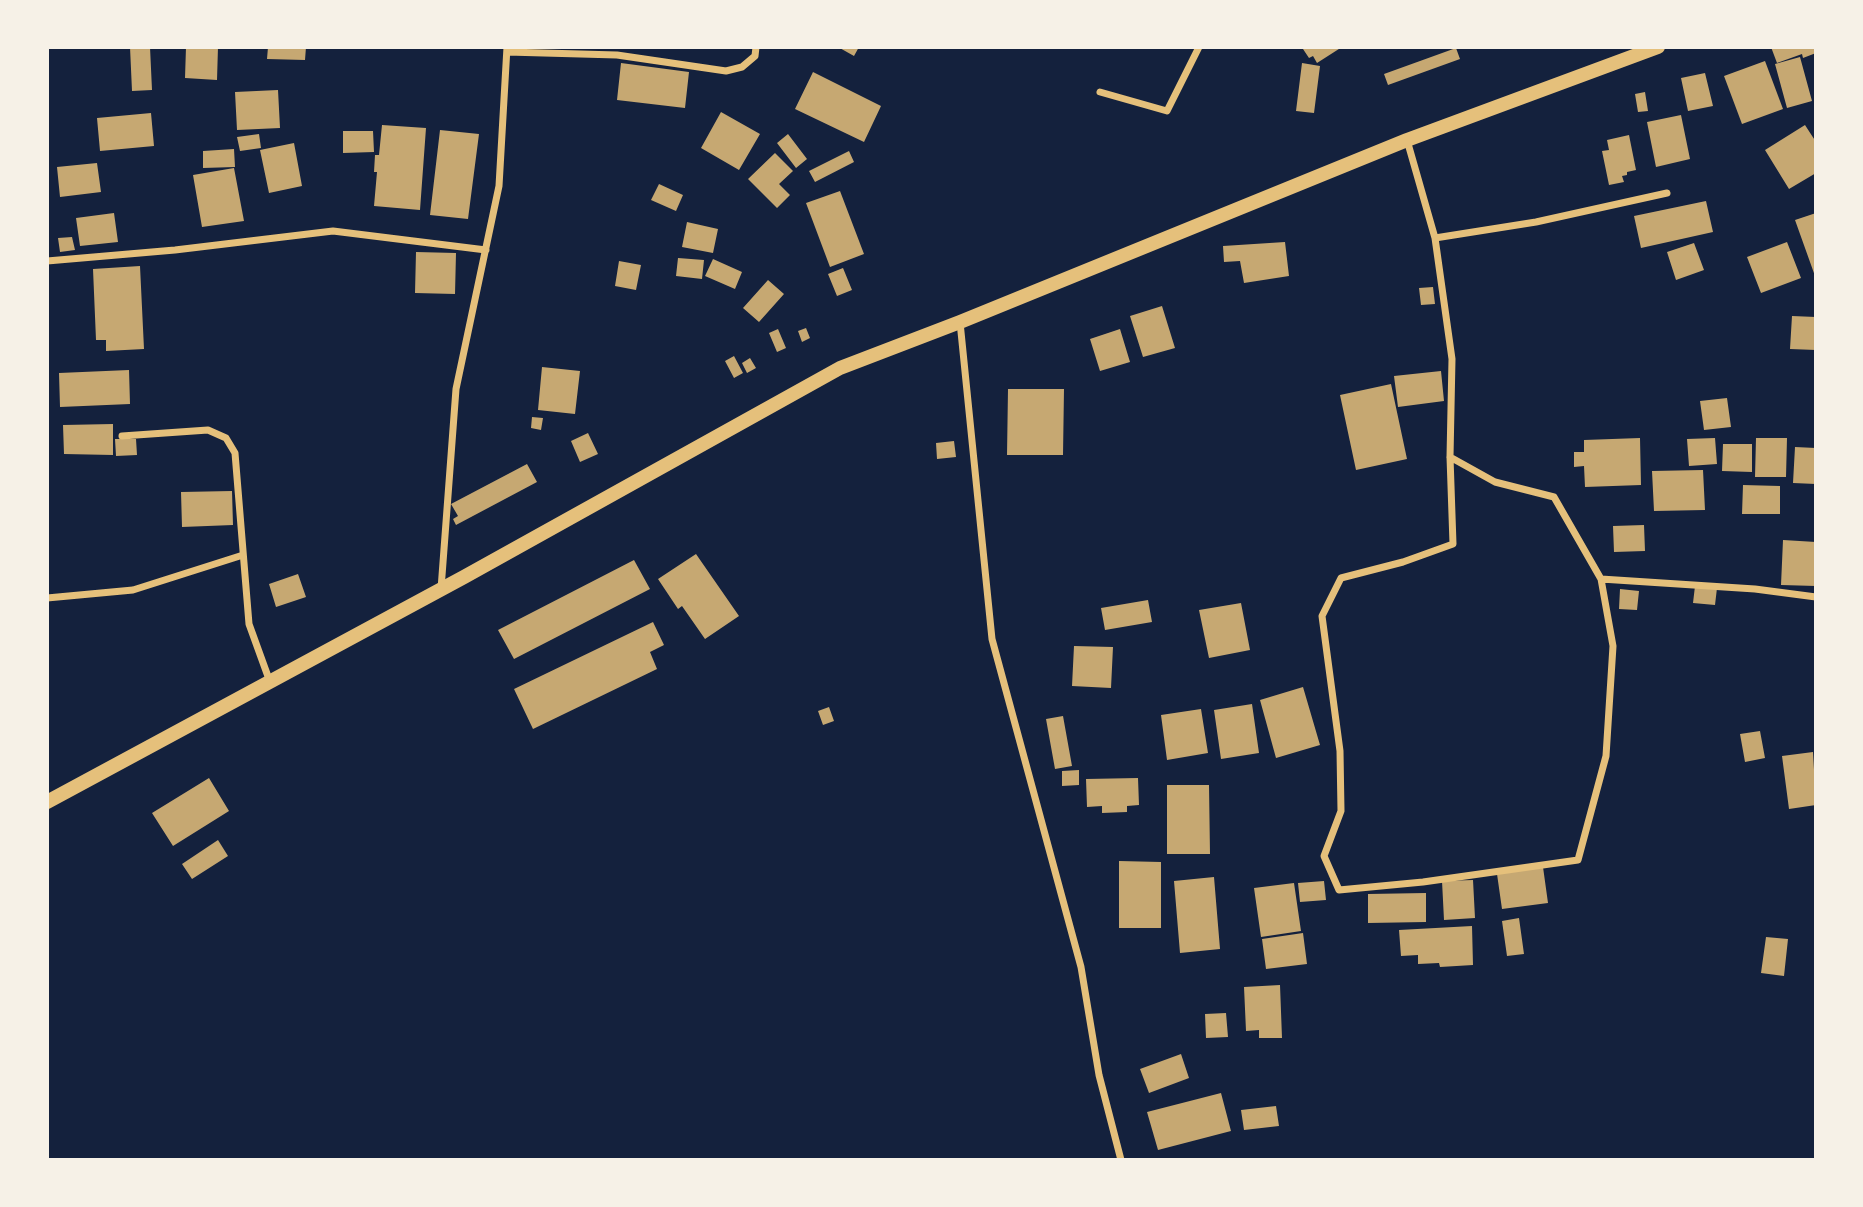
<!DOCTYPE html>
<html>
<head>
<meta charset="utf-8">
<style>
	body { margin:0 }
	#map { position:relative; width:1863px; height:1207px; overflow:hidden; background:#14213d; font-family:Helvetica,sans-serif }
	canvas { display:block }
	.frame { position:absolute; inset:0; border:49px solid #f6f1e7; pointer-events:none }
</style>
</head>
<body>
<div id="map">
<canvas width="1863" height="1207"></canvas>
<div class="frame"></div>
</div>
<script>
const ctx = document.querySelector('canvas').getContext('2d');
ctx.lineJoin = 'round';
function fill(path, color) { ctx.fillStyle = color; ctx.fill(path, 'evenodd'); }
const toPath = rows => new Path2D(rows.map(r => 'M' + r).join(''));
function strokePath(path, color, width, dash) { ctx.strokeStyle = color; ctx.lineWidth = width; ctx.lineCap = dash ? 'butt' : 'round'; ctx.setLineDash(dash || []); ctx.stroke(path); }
fill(toPath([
	[130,47,150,47,152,90,132,91],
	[186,47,218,47,217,80,185,78],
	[268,47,306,47,305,60,267,59],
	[838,47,859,47,854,56],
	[1306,47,1342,47,1317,63,1313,56,1309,58,1303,49],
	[1771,47,1816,47,1816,53,1803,58,1802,54,1777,63],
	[1456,48,1460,59,1388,85,1384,74],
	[1800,57,1812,101,1787,108,1775,64],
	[1765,61,1783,109,1742,124,1724,76],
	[621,63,689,72,685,108,617,100],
	[1302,63,1320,66,1314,113,1296,111],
	[813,72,881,106,864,142,795,109],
	[1705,73,1713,106,1688,111,1681,78],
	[278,90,280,128,237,130,235,92],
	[1645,92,1648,111,1638,112,1635,94],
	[721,112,760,134,739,170,701,148],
	[151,113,154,146,100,151,97,118],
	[1681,115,1690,159,1656,167,1647,122],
	[382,125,426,128,420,210,374,206,377,172,374,172,375,155,379,155],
	[1805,125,1816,142,1816,173,1789,189,1765,150],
	[440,130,479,134,468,219,430,215],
	[343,131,373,131,374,152,343,153],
	[259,134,261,148,240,151,237,137],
	[788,134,807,159,796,168,777,143],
	[1629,135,1636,170,1627,172,1627,175,1622,176,1624,182,1609,185,1602,151,1609,150,1607,140],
	[294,143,302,186,269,193,260,150],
	[234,149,235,167,203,168,203,151],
	[849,151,854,162,815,182,809,171],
	[775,153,793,171,779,184,790,195,777,208,748,179],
	[97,163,101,192,60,197,57,167],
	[234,168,244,221,202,227,193,175],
	[659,184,683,195,676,211,651,200],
	[840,191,864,254,830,267,806,203],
	[1706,201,1713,232,1641,248,1634,216],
	[114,213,118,242,80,246,76,218],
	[1816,213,1816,276,1815,276,1795,220],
	[687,222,718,229,713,253,682,247],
	[72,237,75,250,60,252,58,238],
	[1285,242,1289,276,1244,283,1240,261,1224,262,1223,246],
	[1787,242,1801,278,1761,293,1747,257],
	[1694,243,1704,270,1676,280,1667,252],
	[416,252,456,253,455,294,415,293],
	[678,258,704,260,702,279,676,276],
	[713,259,742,272,735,289,705,276],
	[619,261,641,265,636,290,615,286],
	[140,266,144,349,106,351,106,340,96,340,93,269],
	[843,268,852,290,837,296,828,274],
	[768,280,784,294,759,322,743,308],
	[1433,287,1435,304,1421,305,1419,288],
	[1162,306,1175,348,1143,357,1130,316],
	[1792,316,1816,317,1816,350,1790,349],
	[806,328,810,338,802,342,798,331],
	[778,329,786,348,777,352,769,333],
	[1120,329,1130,362,1100,371,1090,339],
	[734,356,743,373,734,378,725,361],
	[750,358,756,368,747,373,742,363],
	[542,367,580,371,575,414,538,410],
	[129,370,130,404,60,407,59,373],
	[1441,371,1444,401,1398,407,1394,376],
	[1391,384,1407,459,1356,470,1340,395],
	[1008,389,1064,389,1063,455,1007,455],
	[1727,398,1731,427,1704,430,1700,401],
	[532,417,543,418,541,430,531,428],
	[113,424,113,455,64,454,63,425],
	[588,433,598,454,580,462,571,441],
	[1640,438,1641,485,1585,487,1584,466,1574,467,1574,452,1584,452,1584,440],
	[1715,438,1717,464,1689,466,1687,439],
	[1756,438,1787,438,1786,477,1755,477],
	[115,439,136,439,137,455,116,456],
	[954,441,956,457,937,459,936,443],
	[1723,444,1752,444,1752,472,1722,471],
	[1795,447,1816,448,1816,484,1793,483],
	[527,464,537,482,456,525,453,519,458,516,451,504],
	[1703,470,1705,510,1654,511,1652,471],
	[1743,485,1780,486,1780,514,1742,514],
	[232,491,233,525,182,527,181,492],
	[1644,525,1645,551,1614,552,1613,526],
	[1783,540,1816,542,1816,586,1781,585],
	[696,554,739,616,705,639,682,606,678,609,658,579],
	[634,560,650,589,514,659,498,630],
	[298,574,306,597,276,607,269,584],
	[1695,586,1717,588,1715,605,1693,603],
	[1620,589,1639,591,1637,610,1619,609],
	[1148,600,1152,622,1105,630,1101,608],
	[1241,603,1250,650,1209,658,1199,610],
	[653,622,664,645,650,652,657,669,533,729,514,689],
	[1074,646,1113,647,1111,688,1072,686],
	[1303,687,1320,745,1276,758,1260,700],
	[1252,704,1259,753,1221,759,1214,710],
	[829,707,834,721,823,725,818,711],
	[1201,709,1208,753,1167,760,1161,715],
	[1063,716,1072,766,1055,769,1046,719],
	[1760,731,1765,758,1745,762,1740,734],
	[1813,752,1816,805,1789,809,1782,756],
	[1079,770,1079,785,1062,786,1062,771],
	[209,778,229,811,173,846,152,813],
	[1138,778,1139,805,1127,806,1127,812,1102,813,1102,806,1087,807,1086,779],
	[1167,785,1209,785,1210,854,1167,854],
	[218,840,228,856,192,879,182,864],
	[1119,861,1161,862,1161,928,1119,928],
	[1543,867,1548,903,1502,909,1497,874],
	[1214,877,1220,949,1180,953,1174,881],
	[1473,880,1475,918,1444,920,1442,881],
	[1324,881,1326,900,1300,902,1298,883],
	[1294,883,1301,931,1261,937,1254,888],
	[1426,893,1426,922,1368,923,1368,894],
	[1519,918,1524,954,1507,956,1502,921],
	[1472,926,1473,965,1440,967,1439,963,1418,964,1418,955,1401,956,1399,930],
	[1303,933,1307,964,1266,969,1262,939],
	[1766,937,1788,939,1784,976,1761,973],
	[1280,985,1282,1038,1259,1038,1259,1030,1246,1031,1244,987],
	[1226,1013,1228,1037,1206,1038,1205,1014],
	[1181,1054,1189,1078,1149,1093,1140,1069],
	[1221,1093,1231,1131,1158,1150,1147,1112],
	[1276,1106,1279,1126,1244,1130,1241,1110]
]), '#c6a872');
strokePath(toPath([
	[507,52,617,55,726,71,742,67,755,56,756,47],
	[1100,92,1167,111,1199,47],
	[1407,140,1435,238,1452,359,1450,457,1453,544,1403,562,1341,578,1322,616,1340,751,1341,811,1324,856,1339,890,1423,882,1578,860,1606,756,1613,646,1601,579,1755,589,1816,597],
	[1435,238,1536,222,1667,193],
	[47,261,175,250,333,231,486,250],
	[960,322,992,639,1081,967,1099,1075,1121,1160],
	[122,436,208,430,226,438,235,453,249,624,270,682],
	[1450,457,1495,482,1554,497,1601,579],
	[441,589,456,389,499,186,507,47],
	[47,598,133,590,243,555]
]), '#e5c07b', 7);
strokePath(toPath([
	[47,802,464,577,840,368,960,322,1407,140,1658,47]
]), '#e5c07b', 14);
</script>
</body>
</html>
